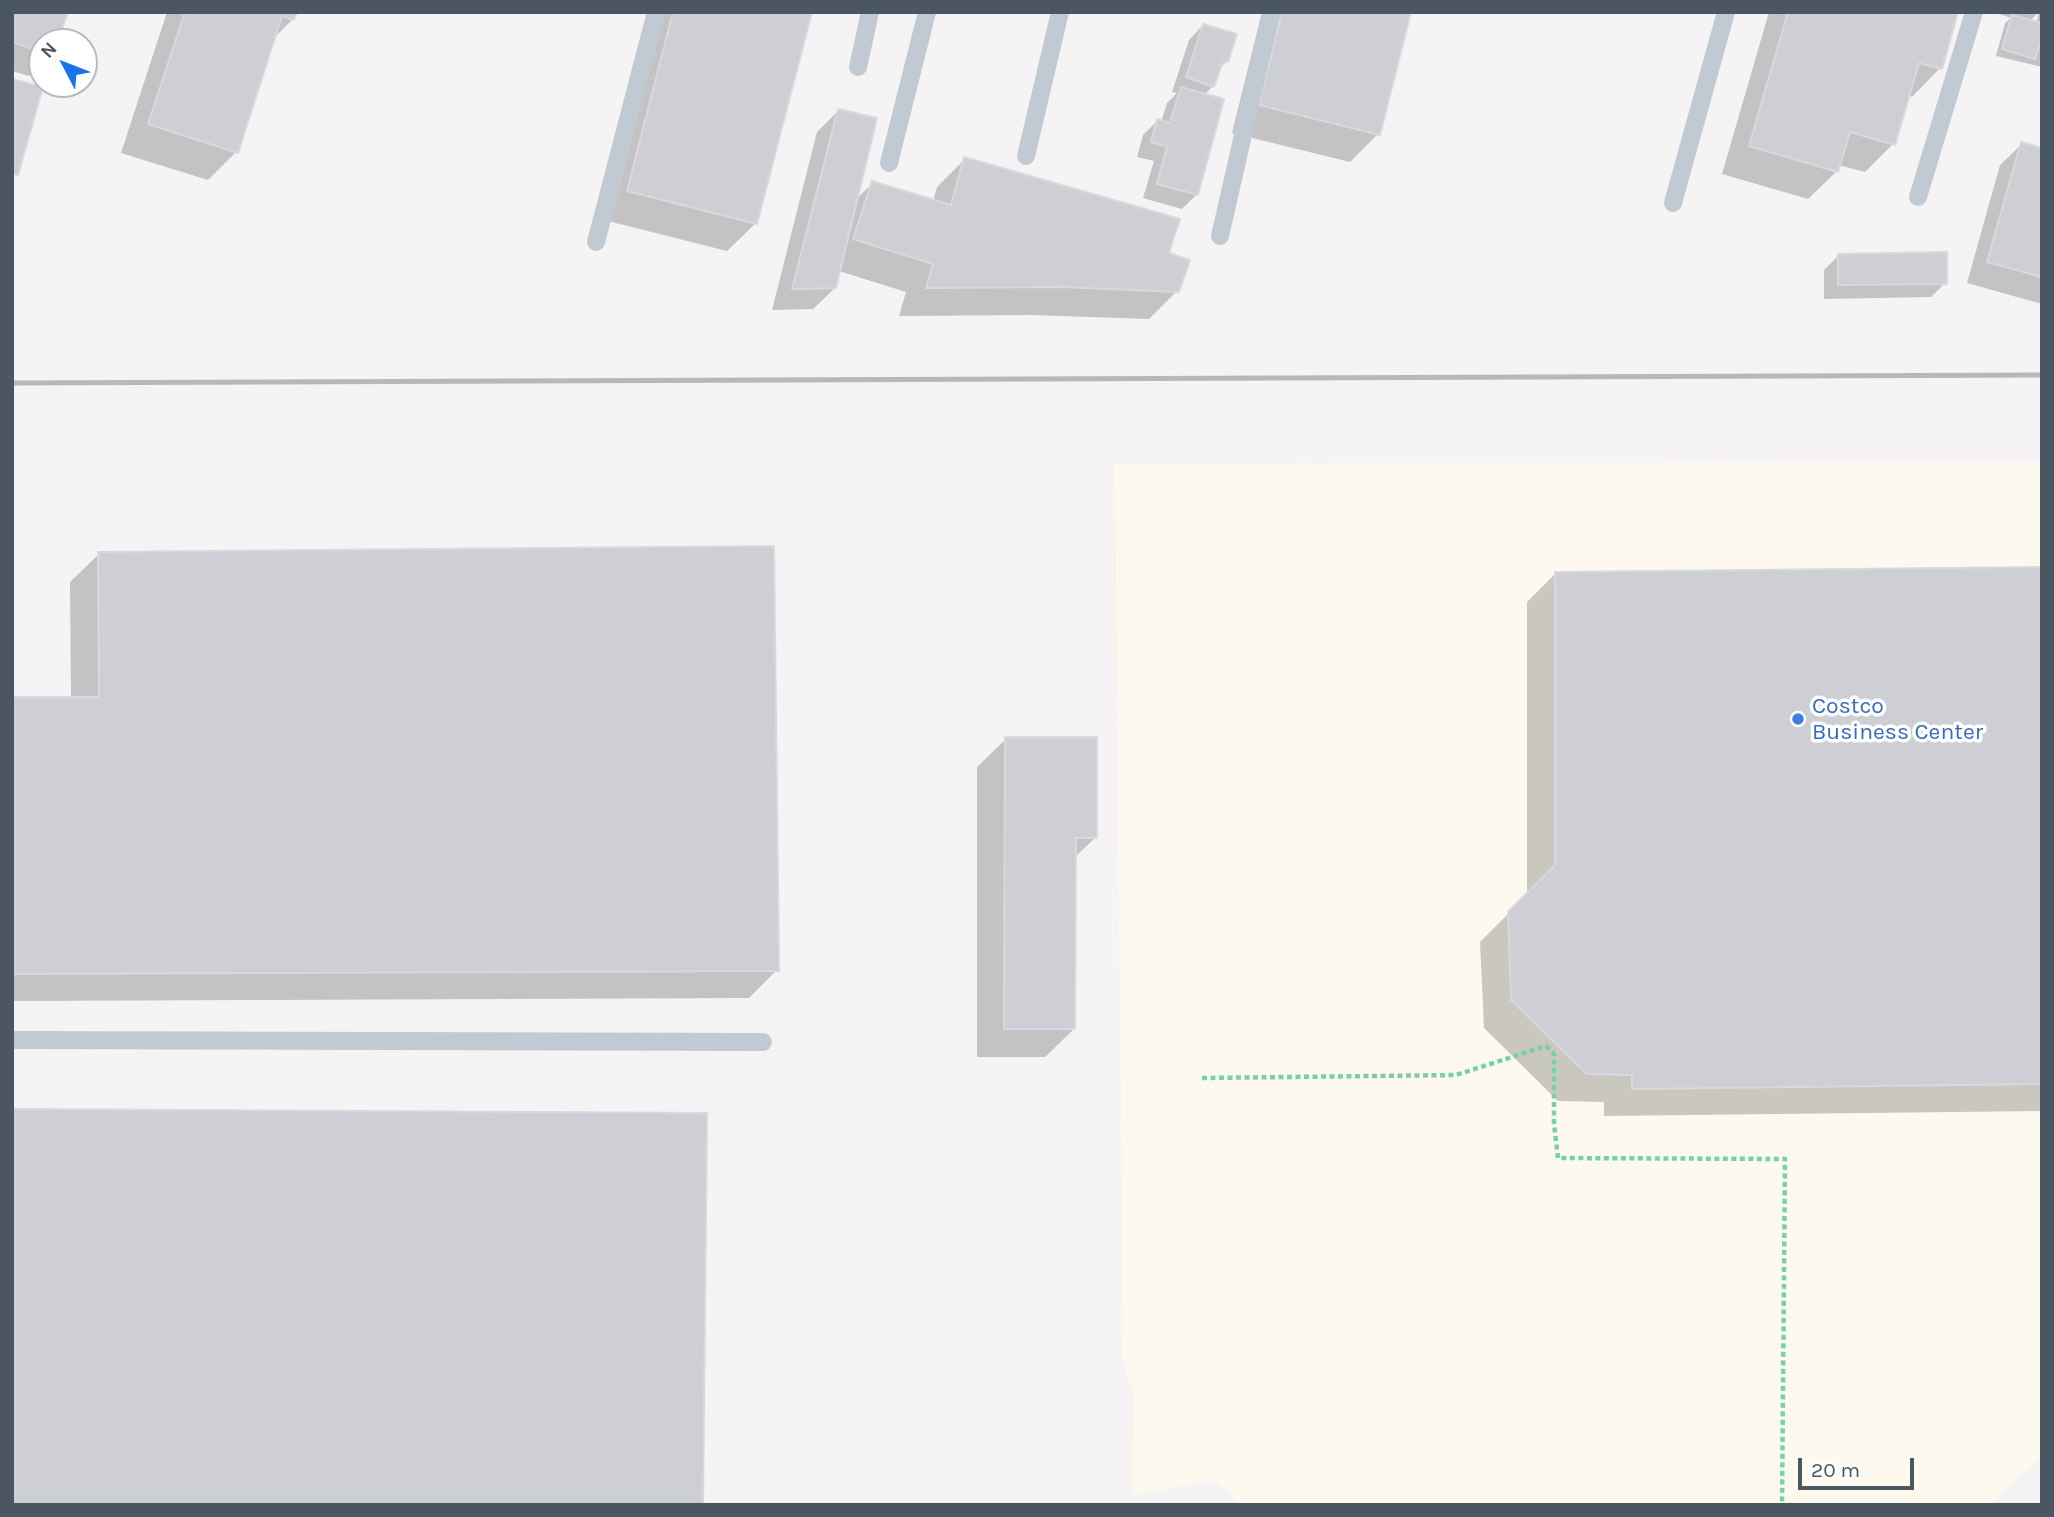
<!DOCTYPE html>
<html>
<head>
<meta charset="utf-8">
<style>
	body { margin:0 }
	#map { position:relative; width:2054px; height:1517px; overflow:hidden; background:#f5f3f3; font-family:Karla,sans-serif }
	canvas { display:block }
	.frame { position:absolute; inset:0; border:14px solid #4a5661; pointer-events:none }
	.north { position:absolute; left:28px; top:28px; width:70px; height:70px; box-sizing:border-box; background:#fff; border:2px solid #b7bbc0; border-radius:50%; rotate:312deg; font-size:19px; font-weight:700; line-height:28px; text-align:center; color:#4a5661 }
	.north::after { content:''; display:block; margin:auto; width:24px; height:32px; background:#1a73e8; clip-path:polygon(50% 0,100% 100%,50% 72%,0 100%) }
	.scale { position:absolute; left:1798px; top:1458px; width:116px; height:32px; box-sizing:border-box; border:4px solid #4a5661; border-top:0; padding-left:9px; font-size:21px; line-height:24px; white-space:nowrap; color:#4a5661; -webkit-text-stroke:5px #fff; paint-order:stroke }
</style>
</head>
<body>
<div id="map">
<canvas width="2054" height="1517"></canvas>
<div class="frame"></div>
<div class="north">N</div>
<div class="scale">20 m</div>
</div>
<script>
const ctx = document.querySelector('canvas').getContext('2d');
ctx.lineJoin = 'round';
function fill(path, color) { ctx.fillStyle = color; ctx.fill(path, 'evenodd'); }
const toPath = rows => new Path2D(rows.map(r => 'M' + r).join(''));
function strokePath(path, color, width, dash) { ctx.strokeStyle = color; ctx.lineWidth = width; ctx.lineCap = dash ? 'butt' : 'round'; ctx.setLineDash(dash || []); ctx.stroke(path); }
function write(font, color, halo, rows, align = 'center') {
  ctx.font = font + ' Karla,sans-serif'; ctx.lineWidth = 7; ctx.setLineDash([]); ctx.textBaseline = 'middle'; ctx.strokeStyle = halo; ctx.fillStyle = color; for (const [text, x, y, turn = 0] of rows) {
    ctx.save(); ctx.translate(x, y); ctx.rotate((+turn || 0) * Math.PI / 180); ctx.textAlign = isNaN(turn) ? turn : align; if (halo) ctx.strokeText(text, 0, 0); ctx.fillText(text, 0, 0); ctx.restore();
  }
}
fill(toPath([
	[2042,462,2042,1456,1989,1505,1240,1505,1219,1483,1205,1482,1132,1495,1133,1388,1128,1379,1123,1358,1115,464]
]), '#fdf9ef');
fill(toPath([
	[12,12,55,42,42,42,42,63,29,76,12,71],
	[167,12,295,12,293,19,273,39,236,152,208,180,121,153],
	[653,12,810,12,756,223,727,251,600,219],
	[1262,12,1409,12,1378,134,1350,162,1232,133],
	[1769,12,1957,12,1940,68,1912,97,1908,95,1893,144,1865,172,1838,165,1837,171,1808,199,1722,174],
	[1993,12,2039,12,2029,22,2036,24,2039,12,2042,12,2042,67,1996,56,2005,23,2011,18],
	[1203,25,1227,61,1219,69,1213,86,1204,95,1196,195,1182,209,1143,198,1154,161,1137,157,1143,135,1157,121,1161,122,1167,103,1177,93,1172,92,1189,40],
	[838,111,855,200,873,183,933,201,937,187,965,159,1177,291,1149,319,1033,315,899,316,906,292,839,271,835,288,813,309,772,310,817,132],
	[2022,144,2042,149,2042,304,1967,283,2000,165],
	[1838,256,1945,283,1931,297,1824,299,1824,270],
	[99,554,777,970,749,998,12,1001,12,699,71,699,70,582],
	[2042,568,2042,1111,1604,1116,1604,1102,1558,1101,1484,1028,1480,942,1527,895,1527,602,1555,574],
	[1006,739,1095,838,1074,858,1074,1029,1045,1057,977,1057,977,767]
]), '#0003');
const building = toPath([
	[12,12,68,12,57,42,42,42,42,52,12,42,12,12],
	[185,12,297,12,294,20,282,16,238,153,148,124,185,12],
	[673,12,812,12,757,224,627,191,673,12],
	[1282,12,1411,12,1380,135,1259,105,1282,12],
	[1788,12,1958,12,1942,69,1919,63,1895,145,1850,132,1838,172,1749,146,1788,12],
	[2012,15,2042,23,2042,37,2035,59,2002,49,2012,15],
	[1203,24,1237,34,1228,62,1223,61,1214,87,1186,77,1203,24],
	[12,79,43,87,18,175,12,173,12,79],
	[1181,87,1224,99,1198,195,1157,184,1167,147,1151,142,1157,119,1170,123,1181,87],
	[838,109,877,118,836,288,792,289,838,109],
	[2021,142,2042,148,2042,277,1987,262,2021,142],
	[964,157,1180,219,1169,253,1190,260,1179,292,1063,287,926,288,933,264,853,239,872,181,951,205,964,157],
	[1947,252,1947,284,1838,285,1838,254,1947,252],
	[774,546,779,971,12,974,12,697,99,697,98,552,774,546],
	[2042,567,2042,1084,1632,1089,1632,1075,1587,1074,1511,1000,1508,912,1555,865,1555,572,2042,567],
	[1005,737,1097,737,1097,838,1076,838,1075,1029,1004,1029,1005,737],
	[12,1109,707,1113,703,1505,12,1505,12,1109]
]);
fill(building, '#cdcfd5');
strokePath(building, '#d7d9de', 2);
strokePath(toPath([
	[1202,1078,1456,1075,1546,1046,1554,1054,1554,1124,1558,1158,1785,1159,1782,1505]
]), '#7ad0a6', 4.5, [5, 3.5]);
strokePath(toPath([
	[858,67,870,12],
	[1026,156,1060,12],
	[889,163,927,12],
	[1918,197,1974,12],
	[1673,203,1726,12],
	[1220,236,1271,12],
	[596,242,656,12],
	[12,1040,763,1042]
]), '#c1cad2', 18);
strokePath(toPath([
	[12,383,2042,375]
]), '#b5b8bd', 5);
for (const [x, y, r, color] of [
	[1798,719,7,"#3f7fe0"]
]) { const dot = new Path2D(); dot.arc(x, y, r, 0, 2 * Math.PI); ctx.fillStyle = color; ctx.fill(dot); strokePath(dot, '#fff', 2.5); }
write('23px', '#366cbe', '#fff', [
	["Costco",1812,706],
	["Business Center",1812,732]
], 'left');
</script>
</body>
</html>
